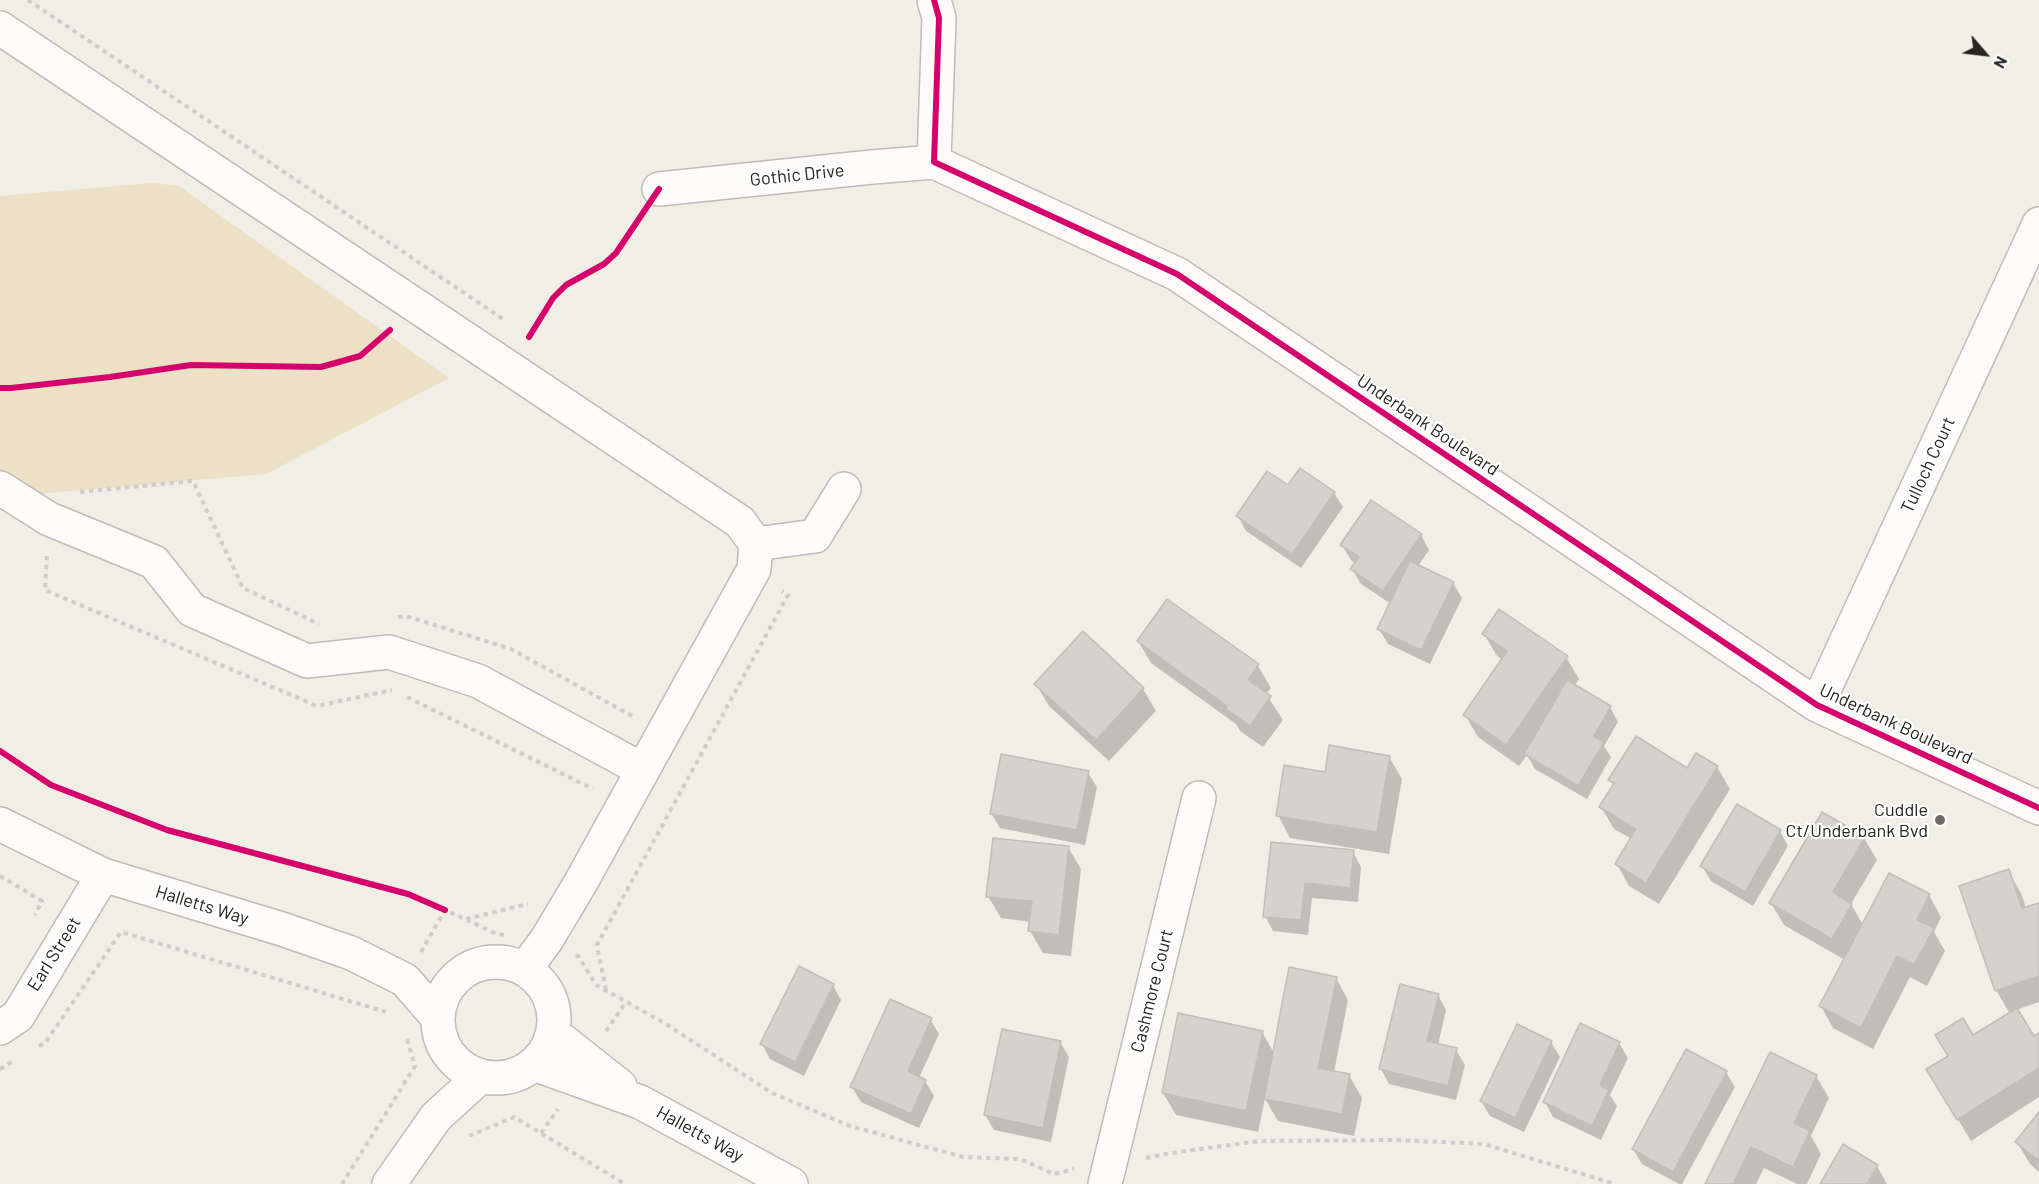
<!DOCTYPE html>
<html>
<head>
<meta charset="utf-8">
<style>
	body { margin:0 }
	#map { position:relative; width:2039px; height:1184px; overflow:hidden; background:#f1eee6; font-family:Barlow,sans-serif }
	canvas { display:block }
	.north { position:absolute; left:1955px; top:24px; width:60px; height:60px; -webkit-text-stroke:4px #fff; paint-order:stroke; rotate:118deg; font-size:16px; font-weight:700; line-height:24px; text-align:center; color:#26241f }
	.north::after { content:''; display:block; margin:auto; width:21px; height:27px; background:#26241f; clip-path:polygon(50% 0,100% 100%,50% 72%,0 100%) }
</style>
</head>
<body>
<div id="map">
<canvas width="2039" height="1184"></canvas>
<div class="north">N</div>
</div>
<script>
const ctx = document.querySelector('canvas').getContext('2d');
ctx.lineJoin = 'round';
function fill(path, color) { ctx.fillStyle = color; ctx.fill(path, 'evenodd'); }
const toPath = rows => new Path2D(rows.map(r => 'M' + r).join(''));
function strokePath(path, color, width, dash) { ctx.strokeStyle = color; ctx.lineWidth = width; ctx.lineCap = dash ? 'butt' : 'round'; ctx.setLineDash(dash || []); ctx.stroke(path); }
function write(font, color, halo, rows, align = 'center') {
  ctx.font = font + ' Barlow,sans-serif'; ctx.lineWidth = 4.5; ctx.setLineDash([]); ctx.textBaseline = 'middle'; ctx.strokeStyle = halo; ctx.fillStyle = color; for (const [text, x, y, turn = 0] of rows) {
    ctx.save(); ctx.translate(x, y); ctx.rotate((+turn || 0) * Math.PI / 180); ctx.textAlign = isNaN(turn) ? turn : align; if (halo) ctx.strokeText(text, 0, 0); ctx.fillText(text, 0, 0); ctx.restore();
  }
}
fill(toPath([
	[152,183,179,186,449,378,266,474,36,494,0,473,0,196]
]), '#ece1c6');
fill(toPath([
	[1288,487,1334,493,1343,507,1301,568,1246,531,1238,516],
	[1421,535,1429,550,1418,566,1453,583,1462,598,1430,664,1388,644,1379,629,1391,604,1361,584,1352,569,1356,564,1351,560,1342,545],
	[1484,634,1566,657,1579,679,1574,686,1610,707,1618,722,1604,746,1611,757,1587,799,1535,769,1527,755,1519,766,1478,737,1465,715,1503,660,1497,656],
	[1138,641,1258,666,1271,688,1266,694,1283,720,1263,747,1240,731,1236,724,1151,663],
	[1036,684,1143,689,1156,711,1109,761,1049,706],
	[1389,757,1402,779,1389,854,1290,838,1278,815,1326,774],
	[1717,767,1730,789,1659,904,1629,886,1617,864,1632,839,1614,829,1601,807,1614,786,1610,780],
	[1088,773,1097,787,1085,845,1000,828,991,813],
	[1780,831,1788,846,1753,906,1711,881,1702,866],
	[1864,838,1877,860,1851,904,1863,925,1929,895,1941,917,1934,932,1945,951,1927,986,1910,977,1873,1049,1833,1028,1821,1006,1845,960,1784,925,1771,903],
	[1272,843,1353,852,1361,867,1358,902,1312,898,1308,935,1273,931,1265,916],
	[1068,847,1081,869,1071,956,1043,953,1030,931,1031,922,1001,918,988,896],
	[2008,871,2021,893,2026,908,2039,904,2039,1002,2016,1010,2033,1038,2039,1035,2039,1097,1971,1141,1928,1070,1950,1057,1972,1037,2010,1014,1996,990],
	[1336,978,1348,1000,1334,1072,1349,1075,1362,1098,1354,1136,1278,1121,1265,1099,1258,1132,1176,1115,1163,1093,1262,1032,1274,1053],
	[833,985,841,1000,804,1076,770,1059,762,1044],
	[1438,995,1446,1010,1438,1045,1456,1050,1465,1065,1456,1100,1389,1084,1381,1069],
	[930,1019,939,1034,919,1078,925,1081,934,1096,919,1128,861,1102,852,1087],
	[1060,1042,1069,1057,1051,1142,994,1130,985,1115],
	[1551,1042,1560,1057,1524,1132,1490,1116,1481,1101],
	[1619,1043,1628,1058,1610,1095,1617,1106,1601,1140,1553,1117,1545,1102],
	[1726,1072,1735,1087,1682,1184,1679,1184,1642,1164,1633,1149],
	[1816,1076,1829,1098,1811,1136,1821,1154,1807,1184,1797,1184,1764,1168,1756,1184,1707,1184],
	[2039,1115,2039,1172,2030,1164,2017,1142],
	[1877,1166,1887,1184,1822,1184]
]), '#0003');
const building = toPath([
	[1300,468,1335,492,1292,554,1236,516,1267,471,1288,485,1300,468],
	[1371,500,1422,534,1383,591,1350,569,1359,557,1340,545,1371,500],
	[1410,561,1454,582,1421,650,1377,629,1410,561],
	[1167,599,1259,664,1248,680,1271,696,1250,726,1226,709,1227,706,1137,641,1167,599],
	[1499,609,1568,656,1506,745,1463,715,1507,651,1482,634,1499,609],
	[1083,631,1144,688,1096,740,1034,684,1083,631],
	[1567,680,1611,706,1594,736,1604,742,1578,786,1524,754,1567,680],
	[1636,736,1687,768,1696,753,1718,766,1646,883,1615,864,1636,829,1599,807,1614,783,1608,780,1636,736],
	[1329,745,1390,756,1377,832,1276,816,1284,765,1325,772,1329,745],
	[1001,754,1089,771,1077,830,990,814,1001,754],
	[1737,804,1781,830,1745,892,1700,866,1737,804],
	[1822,812,1865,837,1833,892,1852,904,1832,939,1769,903,1822,812],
	[993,838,1069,846,1059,935,1028,931,1032,901,986,897,993,838],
	[1271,842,1354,850,1350,888,1305,883,1301,920,1263,917,1271,842],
	[2009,869,2022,908,2039,903,2039,976,1995,991,1959,886,2009,869],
	[1889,873,1930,894,1917,920,1934,928,1914,965,1897,956,1861,1028,1819,1006,1889,873],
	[799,966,834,984,795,1062,760,1044,799,966],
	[1289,967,1337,977,1318,1068,1350,1074,1342,1114,1264,1099,1289,967],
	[1400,984,1439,994,1427,1041,1457,1048,1448,1086,1379,1069,1400,984],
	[890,999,932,1018,908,1071,926,1080,911,1114,850,1087,890,999],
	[2017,1008,2034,1036,2039,1033,2039,1068,1957,1120,1926,1069,1948,1056,1935,1035,1963,1018,1973,1035,2017,1008],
	[1178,1013,1263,1031,1246,1111,1162,1093,1178,1013],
	[1580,1023,1620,1042,1600,1085,1609,1090,1592,1126,1543,1102,1580,1023],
	[1517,1024,1552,1041,1515,1118,1480,1101,1517,1024],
	[1002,1029,1061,1041,1043,1128,984,1115,1002,1029],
	[1686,1049,1727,1071,1673,1172,1632,1149,1686,1049],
	[1770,1052,1817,1075,1794,1123,1810,1131,1793,1167,1751,1147,1733,1184,1705,1184,1770,1052],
	[2039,1112,2039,1161,2015,1142,2039,1112],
	[1843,1144,1878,1165,1867,1184,1820,1184,1843,1144]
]);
fill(building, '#d4d2cc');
strokePath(building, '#c0beb8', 1.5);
const minor = toPath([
	[934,0,939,18,934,162,1177,274,1817,705,2039,808],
	[0,28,740,522,756,544,754,569,581,882,547,939,525,969],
	[659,189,872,167,934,162],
	[0,488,49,519,154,562,192,610,307,661,389,652,478,681,643,770],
	[756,544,815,536,844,489],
	[1817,705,2039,224],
	[0,824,103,875,282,929,351,953,405,980,438,1018],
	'438 1020a58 58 0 1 1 116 0a58 58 0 1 1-116 0Z',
	[0,1028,18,1016,103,875],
	[553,1033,620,1086],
	[534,1064,640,1102,791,1184],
	[389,1184,436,1117,481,1076],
	[1105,1184,1199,798]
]);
strokePath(minor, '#bebcb6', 36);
strokePath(toPath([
	[28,0,503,319],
	[80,492,193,481,243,588,319,624],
	[47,556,45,590,317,706,392,690],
	[398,617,406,616,511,649,634,717],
	[407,697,593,789],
	[0,876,42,901,35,915],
	[466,919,528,904],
	[421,952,445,910,497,934,507,935],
	[576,955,579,957,596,985,666,1024,772,1093,850,1126,963,1157,1020,1159,1054,1174,1074,1169],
	[606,990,597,945,788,595,782,591],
	[606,1031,626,1002],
	[39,1046,45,1043,121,932,386,1012],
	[0,1069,12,1062],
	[541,1133,558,1109],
	[469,1136,514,1117,625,1184],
	[1146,1158,1171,1153,1260,1141,1398,1140,1484,1144,1615,1184],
	[342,1184,415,1066,406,1036]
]), '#cecdcb', 4, [4.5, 4.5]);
strokePath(minor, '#fdfcfb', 33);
strokePath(toPath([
	[934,0,939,18,934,162,1177,274,1817,705,2039,808],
	[529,337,553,298,566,285,604,264,616,253,659,189],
	[0,388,11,388,110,377,191,365,321,367,360,356,390,330],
	[0,751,51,785,167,830,408,894,445,910]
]), '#d6006c', 6);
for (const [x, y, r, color] of [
	[1940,820,6,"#6d6b65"]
]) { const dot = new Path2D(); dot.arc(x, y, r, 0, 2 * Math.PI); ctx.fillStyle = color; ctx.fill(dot); strokePath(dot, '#fff', 2); }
write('18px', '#26241f', '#fff', [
	["Gothic Drive",797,175,-6],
	["Underbank Boulevard",1428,425,34],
	["Tulloch Court",1928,465,-65],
	["Underbank Boulevard",1896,724,25],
	["Halletts Way",202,905,17],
	["Earl Street",54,954,-58],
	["Cashmore Court",1152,991,-76],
	["Halletts Way",700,1134,29]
]);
write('18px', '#26241f', '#fff', [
	["Cuddle",1928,810],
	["Ct/Underbank Bvd",1928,831]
], 'right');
</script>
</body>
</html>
